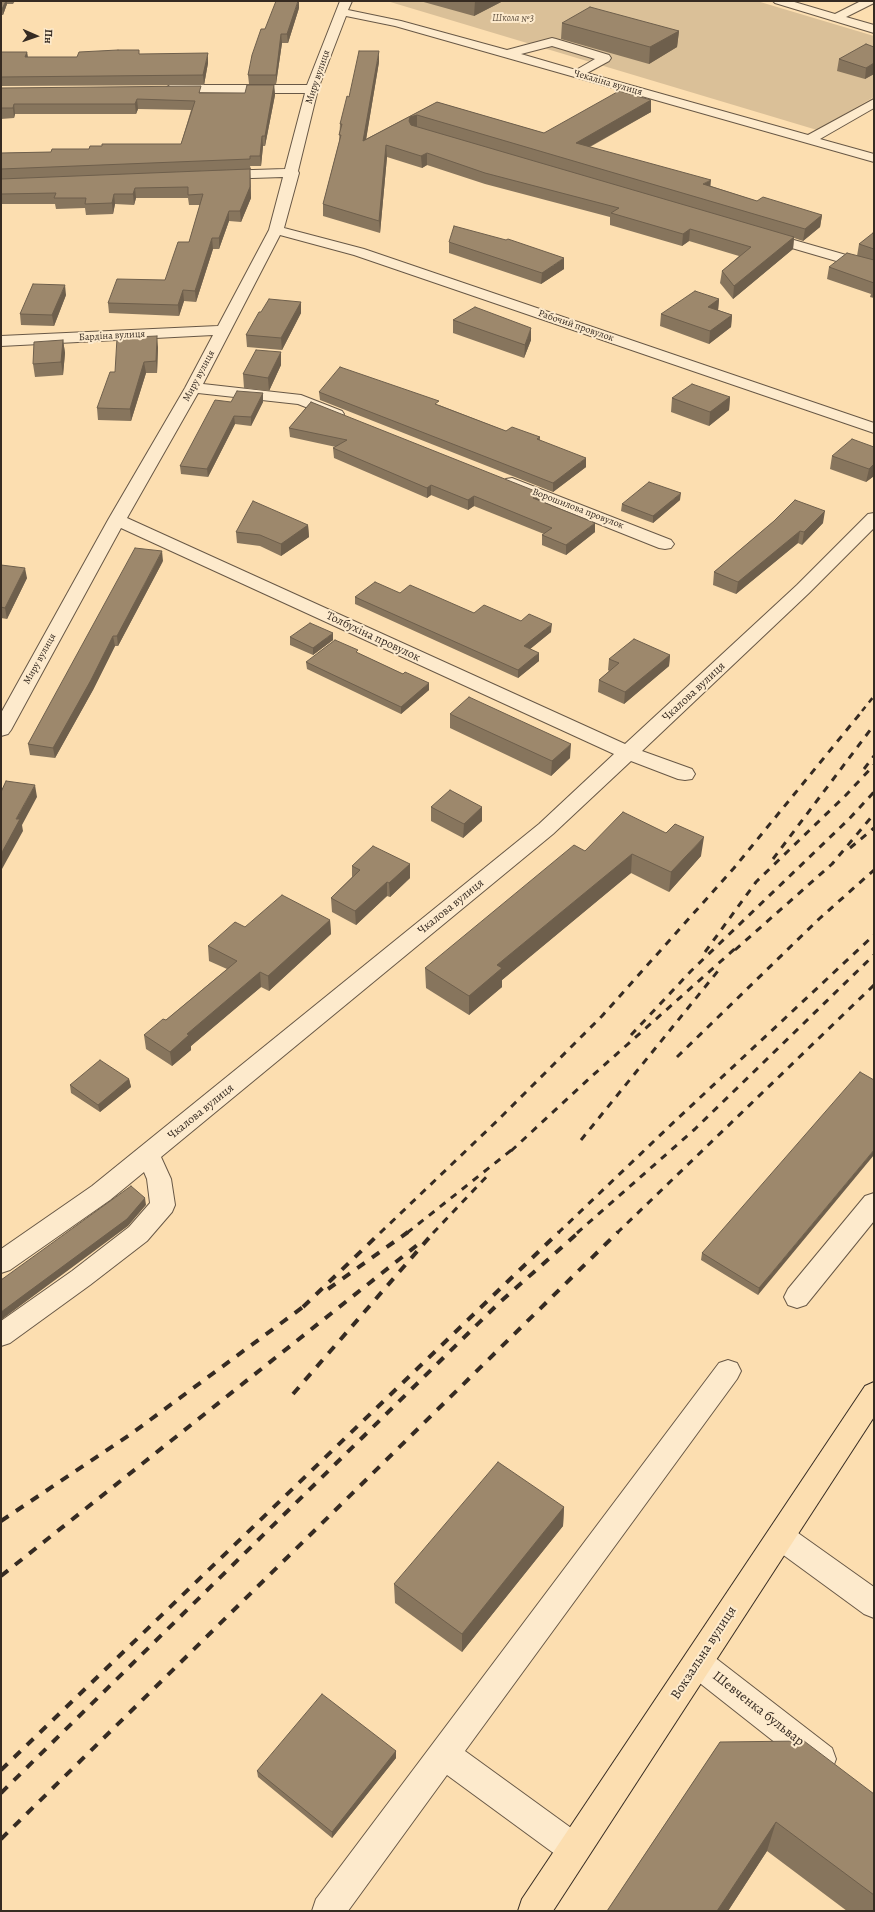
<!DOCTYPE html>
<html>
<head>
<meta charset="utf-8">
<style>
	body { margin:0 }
	#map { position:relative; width:875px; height:1912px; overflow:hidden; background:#fcdeb0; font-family:Alegreya,serif }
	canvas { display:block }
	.frame { position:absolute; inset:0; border:2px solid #362b22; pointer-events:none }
	.north { position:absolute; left:16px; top:16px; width:40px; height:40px; -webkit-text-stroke:3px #fdeacc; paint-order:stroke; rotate:92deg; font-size:11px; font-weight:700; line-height:16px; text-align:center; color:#362b22 }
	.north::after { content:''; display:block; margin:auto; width:14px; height:18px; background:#362b22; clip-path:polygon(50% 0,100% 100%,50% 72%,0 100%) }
</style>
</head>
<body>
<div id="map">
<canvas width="875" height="1912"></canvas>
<div class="frame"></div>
<div class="north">Пн</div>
</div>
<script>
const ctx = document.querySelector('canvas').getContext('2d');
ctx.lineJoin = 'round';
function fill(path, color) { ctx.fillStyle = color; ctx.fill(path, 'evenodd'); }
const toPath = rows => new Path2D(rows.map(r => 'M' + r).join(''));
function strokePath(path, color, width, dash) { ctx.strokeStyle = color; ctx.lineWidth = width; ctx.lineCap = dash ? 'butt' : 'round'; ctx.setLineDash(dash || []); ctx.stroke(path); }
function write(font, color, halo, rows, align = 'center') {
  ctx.font = font + ' Alegreya,serif'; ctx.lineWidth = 4; ctx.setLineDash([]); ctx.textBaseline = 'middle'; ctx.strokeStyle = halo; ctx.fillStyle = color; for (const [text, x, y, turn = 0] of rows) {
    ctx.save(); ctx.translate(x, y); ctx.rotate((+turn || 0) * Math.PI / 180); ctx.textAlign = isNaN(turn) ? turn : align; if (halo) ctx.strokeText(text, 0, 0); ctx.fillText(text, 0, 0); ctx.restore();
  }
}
fill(toPath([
	[387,1,757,1,874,36,874,97,817,130]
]), '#dac098');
const minor = toPath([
	[340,1,352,1,348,10,401,21,507,50,552,38,556,39,609,55,611,58,609,61,587,73,808,135,874,99,874,108,820,139,874,154,874,162,395,26,346,16,318,89,298,171,299,173,284,228,364,249,874,423,874,433,354,255,280,235,203,384,301,395,342,411,344,414,342,417,336,419,298,404,198,393,127,518,625,744,797,585,868,514,874,513,874,528,809,593,642,751,692,769,695,774,692,779,685,780,678,779,631,761,553,834,161,1157,171,1179,175,1205,172,1212,147,1241,90,1285,10,1343,1,1346,1,1321,72,1271,129,1227,150,1203,147,1179,144,1172,110,1200,10,1270,1,1273,1,1249,92,1186,539,824,614,754,121,528,11,730,8,734,1,736,1,713,108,520,185,388,213,335,1,346,1,336,218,326,269,230,283,177,221,179,216,178,214,175,216,172,221,171,285,169,305,93,170,93,164,89,170,85,307,85,340,1],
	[552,46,595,59,576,70,521,54,552,46],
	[773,1,791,1,835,14,861,1,874,1,874,3,846,17,874,25,874,33,775,3,773,1],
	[766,232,874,263,874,272,761,239,759,236,761,233,766,232],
	[512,478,671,540,674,544,671,548,665,549,659,548,506,487,504,483,506,479,512,478],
	[874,1193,874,1221,806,1305,797,1308,788,1305,784,1297,788,1289,865,1196,874,1193],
	[728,1360,737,1363,741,1371,737,1379,465,1751,585,1838,590,1849,585,1860,574,1865,563,1860,447,1775,348,1911,312,1911,316,1899,719,1363,728,1360],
	[781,1524,791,1528,874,1587,874,1618,864,1614,771,1546,767,1537,771,1528,781,1524],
	[698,1649,709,1653,832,1748,836,1759,832,1770,821,1774,810,1770,687,1673,683,1663,687,1653,698,1649]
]);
const major = toPath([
	[874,1382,874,1417,553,1911,518,1911,522,1899,865,1386,874,1382]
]);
strokePath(minor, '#685846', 2);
strokePath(major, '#362b22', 2);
fill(minor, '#fdeacc');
fill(major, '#fcdeb0');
strokePath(toPath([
	[862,711,874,696]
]), '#362b22', 2.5, [5.5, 5.5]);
strokePath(toPath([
	[864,769,874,756],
	[850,848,874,828],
	[773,859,874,725],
	[735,950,832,864,874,814],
	[705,952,756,882,846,795,874,765],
	[631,1035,691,971,849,819,874,792],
	[677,1057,819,919,874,870],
	[581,1140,722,966],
	[511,1151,592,1076,738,946],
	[380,1233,497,1121,602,1016,734,868,863,710],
	[407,1233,514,1148],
	[433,1233,490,1173],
	[558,1233,675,1121,874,935],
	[577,1233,695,1129,874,955],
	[617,1233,874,985]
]), '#362b22', 3, [7, 7]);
strokePath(toPath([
	[328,1289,408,1232],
	[303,1307,381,1232],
	[293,1394,434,1232],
	[1,1521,131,1434,307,1304],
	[1,1576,421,1242],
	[1,1770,559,1232],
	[1,1793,499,1303,579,1232],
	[1,1839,618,1232]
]), '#362b22', 4, [9, 9]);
fill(toPath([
	[1,1,15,1,13,4,7,4,3,15,1,15],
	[420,1,503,1,474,16],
	[299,8,288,43,282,43,276,84,249,84,248,75,265,29],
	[562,23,679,31,677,47,649,64,561,39],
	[874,47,874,74,865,79,837,71,839,59],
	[1,52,27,52,28,57,77,57,140,54,208,63,204,85,1,86],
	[379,62,366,139,437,102,544,133,651,100,651,112,590,147,757,201,822,215,820,227,803,241,794,238,793,249,733,299,720,283,722,271,739,256,689,241,682,246,610,225,610,217,485,184,427,165,422,168,387,157,380,233,323,216,323,204,339,142,340,124,349,97],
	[274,85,275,95,265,146,263,146,261,166,250,166,251,169,1,179,1,153,51,152,89,149,181,144,191,110,138,109,136,114,15,114,14,118,1,119,1,88,245,93],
	[250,169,251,198,241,222,229,221,219,249,213,249,196,302,184,301,179,316,109,313,108,303,165,280,189,242,200,205,189,205,188,198,136,198,134,205,115,204,113,214,86,215,85,208,56,209,55,204,1,204,1,179],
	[874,234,874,298,870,297,871,294,827,279,829,267,857,256,859,244],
	[449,242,564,269,541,284,449,253],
	[66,295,54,326,21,325,20,314],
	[719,299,718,310,732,315,731,327,709,344,660,326,661,314],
	[301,302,301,313,282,350,247,347,246,335,261,312],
	[453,320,531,340,524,358,453,333],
	[63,340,65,353,63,375,35,377,33,364],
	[158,347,157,373,146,373,131,421,98,420,97,408,115,372],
	[281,352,281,365,269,391,244,388,243,374],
	[319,392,439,405,506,431,540,437,540,441,586,467,553,492,320,400],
	[263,393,263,402,251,426,235,424,208,477,181,474,180,466,231,402],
	[730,397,729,410,709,426,671,412,672,398],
	[311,402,540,501,595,532,566,555,542,545,542,535,544,534,474,506,468,510,431,495,427,498,334,458,333,448,336,447,290,437,289,428],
	[874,447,874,476,866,482,830,469,832,456],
	[680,500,653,523,621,511,622,504],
	[774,521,823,523,802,545,798,543,736,594,713,585,714,572],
	[308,525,309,537,281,556,260,546,237,543,236,532],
	[163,561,118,646,115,646,93,690,55,758,30,755,28,744],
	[1,565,27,578,7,619,1,618],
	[400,593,474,613,521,621,551,632,530,649,539,661,518,678,355,604,355,597],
	[290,637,333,640,313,655,290,645],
	[358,653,403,674,429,690,401,714,307,669,306,662],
	[670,655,669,666,624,704,598,692,599,680,609,671,608,670,609,659],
	[450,714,570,758,551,776,450,728],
	[431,807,482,807,482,821,463,838,431,821],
	[585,851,701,856,669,892,631,873,502,980,502,987,469,1015,426,988,425,968],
	[410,864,410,878,390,897,387,896,356,925,332,912,331,898,352,877,352,866],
	[330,920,331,934,269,991,261,987,191,1046,191,1050,172,1066,146,1049,144,1035,166,1020,227,969,209,961,208,946,245,927],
	[129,1079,131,1087,100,1112,71,1093,70,1085],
	[874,1080,758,1295,701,1260,702,1253],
	[564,1507,563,1526,462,1652,395,1603,394,1584],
	[720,1742,874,1794,874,1911,847,1911,767,1851,728,1911,607,1911],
	[396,1751,396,1758,332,1838,258,1777,257,1771]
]), '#87755d');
fill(toPath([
	[6,1,7,1,7,4,3,15,2,9],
	[298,1,299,1,299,8,288,43,287,34],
	[475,1,503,1,474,16],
	[679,31,677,47,649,64,650,47],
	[281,34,282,43,276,84,276,75],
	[379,51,379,62,364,152,363,141],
	[27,52,28,62,25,57],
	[208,53,208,63,204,85,203,75],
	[874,63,874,74,865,79,866,68],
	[274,85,275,95,265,146,265,136],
	[137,99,138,109,136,114,135,104],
	[651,100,651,112,576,154,576,143],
	[14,104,15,114,14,118,13,108],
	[417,115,417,127,411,129,409,121,410,117],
	[262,136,263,146,261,166,260,156],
	[386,145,387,157,380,233,379,221],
	[427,153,427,165,422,168,421,156],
	[250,169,251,198,241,222,240,211],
	[711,180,710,191,703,184],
	[135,188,136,198,134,205,133,194],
	[114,194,115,204,113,214,112,203],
	[229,211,229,221,219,249,219,238],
	[822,215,820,227,803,241,805,229],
	[690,229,689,241,682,246,683,234],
	[794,237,793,249,733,299,734,286],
	[212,238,213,249,196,302,195,291],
	[564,258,564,269,541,284,542,273],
	[65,285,66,295,54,326,52,315],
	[183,290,184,301,179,316,178,305],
	[719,299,718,311,708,307],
	[301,302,301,313,282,350,281,338],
	[732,315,731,327,709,344,710,331],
	[531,328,531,340,524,358,525,345],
	[157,336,158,347,157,373,156,361],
	[63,340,65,353,63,375,61,362],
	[281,352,281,365,269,391,268,378],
	[144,362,146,373,131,421,130,409],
	[263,393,263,402,251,426,251,417],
	[730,397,729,410,709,426,710,412],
	[234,416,235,424,208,477,207,469],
	[586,458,586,467,553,492,553,483],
	[874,464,874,476,866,482,869,469],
	[431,485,431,495,427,498,427,488],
	[540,493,540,502,533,498],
	[681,493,680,500,653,523,653,516],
	[474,496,474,506,468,510,468,500],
	[825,511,823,523,802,545,804,532],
	[595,523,595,532,566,555,566,545],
	[308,525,309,537,281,556,281,544],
	[800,531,798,543,736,594,738,582],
	[162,551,163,561,118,646,117,636],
	[25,568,27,578,7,619,5,608],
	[552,624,551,632,524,654,524,646],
	[333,633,333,640,313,655,313,648],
	[113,636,115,646,93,690,55,758,53,748],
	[539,653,539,661,518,678,518,670],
	[670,655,669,666,624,704,625,692],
	[429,683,429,690,401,714,401,707],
	[571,744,570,758,551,776,552,761],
	[35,785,37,797,22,825,23,831,2,869,1,863,1,854,16,819],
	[482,807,482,821,463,838,464,824],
	[704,837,701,856,669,892,671,872],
	[632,854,631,873,502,980,502,987,469,1015,469,996,497,965],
	[410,864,410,878,390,897,389,883],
	[387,882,387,896,356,925,355,911],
	[330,920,331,934,269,991,268,976],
	[260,972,261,987,191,1046,191,1050,172,1066,170,1052,187,1034],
	[129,1079,131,1087,100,1112,98,1105],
	[874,1150,874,1155,758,1295,759,1288],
	[145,1198,146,1205,128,1226,1,1320,1,1312],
	[564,1507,563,1526,462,1652,462,1634],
	[396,1751,396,1758,332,1838,332,1832],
	[776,1822,767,1851,728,1911,717,1911]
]), '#6e5f4c');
const building = toPath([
	[1,1,6,1,2,9,1,9,1,1],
	[276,1,298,1,287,34,281,34,276,75,248,75,252,55,261,29,265,29,276,1],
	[590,7,679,31,650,47,562,23,590,7],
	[866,44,874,47,874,63,866,68,839,59,866,44],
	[118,50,139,50,139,54,208,53,203,75,1,77,1,52,27,52,25,57,77,57,79,52,118,50],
	[359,51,379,51,363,141,437,102,544,133,619,91,651,100,576,143,711,180,703,184,757,201,763,197,822,215,805,229,417,115,410,117,409,121,411,125,794,237,734,286,722,271,751,247,690,229,683,234,611,213,619,208,485,173,427,153,421,156,386,145,379,221,323,204,341,135,339,135,342,124,340,124,347,96,349,97,359,51],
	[247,85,274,85,265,136,262,136,260,156,250,156,250,159,1,169,1,153,51,152,52,149,89,149,90,146,102,146,102,144,181,144,195,101,137,99,135,104,14,104,13,108,1,108,1,88,201,86,199,93,245,93,247,85],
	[250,169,250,187,240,211,229,211,219,238,212,238,195,291,183,290,178,305,108,303,117,279,165,280,178,242,189,242,203,194,188,195,188,187,135,188,133,194,114,194,112,203,85,204,86,198,54,198,56,193,1,194,1,179,250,169],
	[454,226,506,240,508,239,564,258,542,273,449,242,454,226],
	[873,233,874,234,874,249,859,244,873,233],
	[847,253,874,260,874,283,829,267,847,253],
	[33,284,65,285,52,315,20,314,33,284],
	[695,291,719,299,708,307,732,315,710,331,661,314,695,291],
	[269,299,301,302,281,338,246,335,259,312,261,312,269,299],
	[475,307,531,328,525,345,453,320,475,307],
	[157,336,156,361,144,362,130,409,97,408,110,372,115,372,117,338,157,336],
	[63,340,61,362,33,364,34,342,63,340],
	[256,350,281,352,268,378,243,374,256,350],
	[340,367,439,401,435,404,506,431,512,427,540,437,537,439,586,458,553,483,319,392,340,367],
	[692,384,730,397,710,412,672,398,692,384],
	[237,391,263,393,251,417,234,416,207,469,180,466,215,400,231,402,237,391],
	[311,402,540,493,533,498,595,523,566,545,542,535,552,528,474,496,468,500,431,485,427,488,333,448,347,440,289,428,311,402],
	[852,439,874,447,874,464,869,469,832,456,852,439],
	[649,482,681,493,653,516,622,504,649,482],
	[795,500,825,511,804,532,800,531,738,582,714,572,774,521,795,500],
	[253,501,308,525,281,544,260,535,236,532,253,501],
	[135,548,162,551,117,636,113,636,91,680,53,748,28,744,135,548],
	[1,565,25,568,5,608,1,607,1,565],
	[375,582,400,593,410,585,474,613,484,605,521,621,529,614,552,624,524,646,539,653,518,670,355,597,375,582],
	[310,623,333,633,313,648,290,637,310,623],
	[634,639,670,655,625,692,599,680,619,663,609,659,634,639],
	[335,640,358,650,356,652,403,674,405,672,429,683,401,707,306,662,335,640],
	[469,697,571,744,552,761,450,714,469,697],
	[6,781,35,785,16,819,20,819,1,854,1,792,6,781],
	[450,790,482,807,464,824,431,807,450,790],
	[623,812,666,833,675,824,704,837,671,872,632,854,497,965,502,968,469,996,425,968,574,845,585,851,623,812],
	[373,846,410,864,389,883,387,882,355,911,331,898,360,870,352,866,373,846],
	[282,895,330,920,268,976,260,972,187,1034,189,1035,170,1052,144,1035,163,1019,166,1020,237,961,208,946,235,922,245,927,282,895],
	[100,1060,129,1079,98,1105,70,1085,100,1060],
	[860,1072,874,1080,874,1150,759,1288,702,1253,860,1072],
	[131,1186,145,1198,127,1219,1,1312,1,1280,131,1186],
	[498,1462,564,1507,462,1634,394,1584,498,1462],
	[322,1694,396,1751,332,1832,257,1771,322,1694],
	[804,1741,874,1794,874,1895,776,1822,717,1911,607,1911,720,1742,804,1741]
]);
fill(building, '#9d886c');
strokePath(building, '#6e5f4c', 1);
write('italic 10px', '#5f5040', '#fdeacc', [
	["Школа №3",513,19]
]);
write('10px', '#362b22', '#fdeacc', [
	["Миру вулиця",318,77,-71],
	["Чекаліна вулиця",608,83,16],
	["Рабочий провулок",576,326,19],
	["Бардіна вулиця",112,336,-3],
	["Миру вулиця",199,376,-62],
	["Ворошилова провулок",578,509,21],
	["Миру вулиця",40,659,-61]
]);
write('12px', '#362b22', '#fdeacc', [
	["Толбухіна провулок",373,637,25],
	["Чкалова вулиця",694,692,-43],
	["Чкалова вулиця",451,907,-39],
	["Чкалова вулиця",201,1112,-39]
]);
write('14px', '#362b22', '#fdeacc', [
	["Вокзальна вулиця",704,1653,-57],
	["Шевченка бульвар",758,1709,38]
]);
</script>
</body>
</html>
